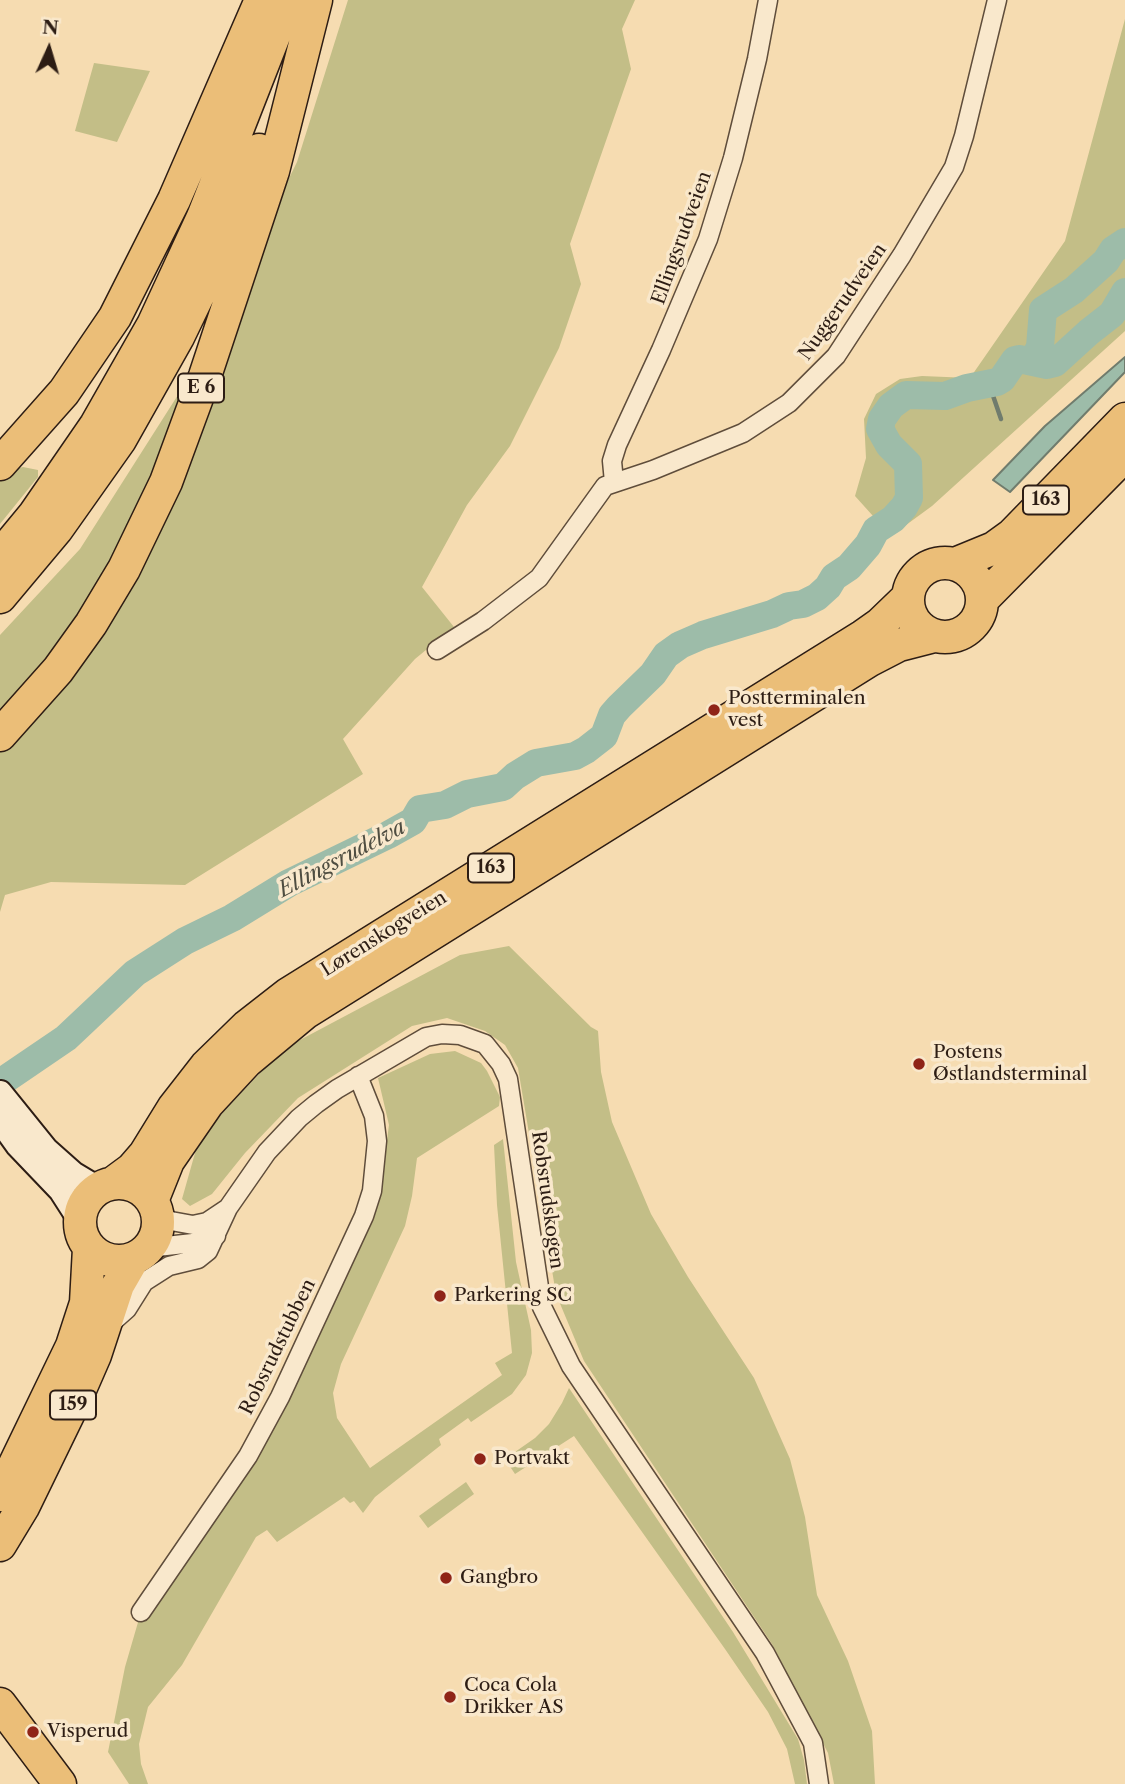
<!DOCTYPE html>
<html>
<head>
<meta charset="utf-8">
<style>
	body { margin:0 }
	#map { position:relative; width:1125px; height:1784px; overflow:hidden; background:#f6dcb1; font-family:"Libre Caslon Text",serif }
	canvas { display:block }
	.north { position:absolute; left:14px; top:14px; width:70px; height:70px; -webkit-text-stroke:5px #f9e8cc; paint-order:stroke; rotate:4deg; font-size:19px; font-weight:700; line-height:28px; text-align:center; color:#2d1d14 }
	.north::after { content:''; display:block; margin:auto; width:24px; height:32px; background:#2d1d14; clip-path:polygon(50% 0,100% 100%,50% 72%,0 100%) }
</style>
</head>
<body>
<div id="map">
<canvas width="1125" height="1784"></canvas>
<div class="north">N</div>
</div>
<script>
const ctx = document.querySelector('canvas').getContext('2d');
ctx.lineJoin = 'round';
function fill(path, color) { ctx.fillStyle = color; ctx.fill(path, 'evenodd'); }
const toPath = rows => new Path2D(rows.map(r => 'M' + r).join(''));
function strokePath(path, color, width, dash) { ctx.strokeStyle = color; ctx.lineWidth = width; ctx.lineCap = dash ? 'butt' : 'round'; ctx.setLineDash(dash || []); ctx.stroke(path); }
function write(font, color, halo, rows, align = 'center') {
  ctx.font = font + ' "Libre Caslon Text",serif'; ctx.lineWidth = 7; ctx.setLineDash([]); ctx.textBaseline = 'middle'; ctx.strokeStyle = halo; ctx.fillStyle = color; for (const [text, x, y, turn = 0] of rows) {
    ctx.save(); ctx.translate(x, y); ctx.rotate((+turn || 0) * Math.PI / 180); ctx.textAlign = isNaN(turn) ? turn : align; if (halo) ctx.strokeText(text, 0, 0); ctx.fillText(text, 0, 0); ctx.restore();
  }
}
fill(toPath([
	[348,0,635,0,622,29,631,69,570,244,581,284,559,348,510,446,467,505,422,587,454,627,415,659,343,739,363,774,185,885,51,882,5,895,0,912,0,635,80,549,197,365,297,162],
	[1125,19,1125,331,932,506,891,536,855,496,866,458,864,419,876,394,900,379,922,376,970,378,1065,241],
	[94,63,150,71,117,142,75,131],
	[23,467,38,470,38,477,0,524,0,477,11,470],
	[509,946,591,1027,598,1031,601,1072,612,1122,651,1214,688,1277,754,1378,790,1459,805,1517,817,1595,848,1661,872,1731,875,1784,834,1784,828,1753,772,1644,584,1361,556,1294,518,1068,505,1045,485,1031,447,1018,412,1026,298,1098,245,1153,212,1194,190,1206,182,1199,197,1146,224,1111,283,1049,460,955],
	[455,1051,481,1063,487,1071,500,1097,499,1106,417,1158,412,1196,405,1226,341,1364,333,1393,337,1418,370,1468,502,1375,495,1363,512,1353,497,1205,494,1145,503,1139,516,1262,531,1330,532,1353,526,1375,512,1394,471,1422,468,1418,439,1439,441,1445,375,1497,363,1513,354,1501,350,1503,344,1497,277,1542,267,1530,256,1537,182,1665,148,1707,139,1744,141,1764,148,1784,129,1784,108,1752,125,1667,141,1612,279,1394,382,1177,389,1125,378,1078,430,1054],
	[569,1388,733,1632,798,1739,804,1760,807,1784,795,1784,787,1749,768,1712,725,1649,574,1436,515,1474,505,1459,535,1438,549,1424,562,1403],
	[466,1482,474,1494,428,1528,419,1516]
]), '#c3be87');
const water = toPath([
	[1125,357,1125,372,1010,492,993,480,1045,426,1125,357]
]);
fill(water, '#9dbca9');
strokePath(water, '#707c6d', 2);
strokePath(toPath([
	[989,384,1001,419]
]), '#707c6d', 4.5);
strokePath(toPath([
	[1033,361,1040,347,1043,310,1074,290,1106,261,1113,250,1125,242],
	[0,1083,66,1038,135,973,185,941,232,918,289,883,388,835,413,821,420,809,445,805,467,794,503,787,515,776,536,763,575,756,586,750,604,736,612,715,619,707,653,674,666,655,680,645,703,635,772,614,789,606,803,604,817,597,828,587,834,577,849,567,868,545,876,530,893,519,904,507,909,498,908,464,889,445,880,429,882,419,891,406,906,395,945,396,967,388,997,382,1002,379,1015,360,1019,359,1047,365,1055,363,1089,332,1112,314,1125,292]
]), '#9dbca9', 28);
const street = toPath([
	[614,482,612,461,617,445,661,350,708,239,733,158,757,59,768,0],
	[437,650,483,621,539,578,605,486,653,470,743,433,789,403,836,356,902,255,954,167,964,136,997,0],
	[157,1215,171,1221,193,1225,207,1222,228,1208],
	[148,1248,193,1243,216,1236],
	[109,1325,127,1309,144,1282,169,1266,198,1259,208,1251,228,1208,267,1152,299,1118,316,1104,337,1089,426,1037,442,1034,460,1035,485,1044,501,1064,508,1079,542,1307,571,1366,765,1653,813,1743,819,1784],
	[141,1612,248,1456,280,1397,364,1216,372,1191,377,1141,374,1116,358,1076]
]);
const secondary = toPath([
	[0,1093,46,1150,73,1174,98,1189],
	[0,1120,18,1145,61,1190,79,1218]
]);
const highway = toPath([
	[0,464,64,392,115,317,174,200,261,0],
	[0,556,34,515,96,425,153,325,203,217,288,0],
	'908 600a37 37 0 1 1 74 0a37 37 0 1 1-74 0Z',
	[955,564,994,548,1012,535,1125,419],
	[0,597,57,529,120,440,178,337,205,281,259,150],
	[983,599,1125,455],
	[0,735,58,670,91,624,124,569,166,482,205,376,273,171,316,0],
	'80 1222a39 39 0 1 1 78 0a39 39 0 1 1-78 0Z',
	[113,1183,132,1169,145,1154,174,1107,206,1066,247,1026,288,994,863,636,880,624,908,597],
	[152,1201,168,1161,208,1103,246,1062,305,1013,870,660,899,645,934,636],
	[0,1495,72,1346,86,1303,89,1248],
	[0,1545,23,1507,78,1394,95,1355,118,1285,133,1259],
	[0,1704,60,1784]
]);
strokePath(street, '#5f4d3b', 21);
strokePath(secondary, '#2d1d14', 28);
strokePath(highway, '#2d1d14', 35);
strokePath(street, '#f9e8cc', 18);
strokePath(secondary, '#f9e8cc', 24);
strokePath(highway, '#ebbe78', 32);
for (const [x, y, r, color] of [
	[714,710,7,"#8f2418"],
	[919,1064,7,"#8f2418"],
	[440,1296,7,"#8f2418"],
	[480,1459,7,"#8f2418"],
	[446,1578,7,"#8f2418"],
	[450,1697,7,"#8f2418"],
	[33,1732,7,"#8f2418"]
]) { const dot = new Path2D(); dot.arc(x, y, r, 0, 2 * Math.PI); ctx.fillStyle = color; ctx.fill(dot); strokePath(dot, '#f9e8cc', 2.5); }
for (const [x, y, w] of [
	[201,388,46],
	[1046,500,46],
	[491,868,46],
	[73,1405,46]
]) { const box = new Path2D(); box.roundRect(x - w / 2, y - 14.5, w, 29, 5); ctx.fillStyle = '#f9e8cc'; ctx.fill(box); strokePath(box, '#2d1d14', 2); }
write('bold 18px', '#2d1d14', null, [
	["E 6",201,388],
	["163",1046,500],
	["163",491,868],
	["159",73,1405]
]);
write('19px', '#2d1d14', '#f9e8cc', [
	["Ellingsrudveien",682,238,-70],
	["Nuggerudveien",843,302,-55],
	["Lørenskogveien",384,934,-32],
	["Robsrudskogen",547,1200,82],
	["Robsrudstubben",278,1347,-64]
]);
write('19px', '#2d1d14', '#f9e8cc', [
	["Postterminalen",728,699],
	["vest",728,721],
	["Postens",933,1053],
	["Østlandsterminal",933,1075],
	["Parkering SC",454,1296],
	["Portvakt",494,1459],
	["Gangbro",460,1578],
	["Coca Cola",464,1686],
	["Drikker AS",464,1708],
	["Visperud",47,1732]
], 'left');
write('italic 21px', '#4f4d41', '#f9e8cc', [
	["Ellingsrudelva",342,859,-28]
]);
</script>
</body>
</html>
